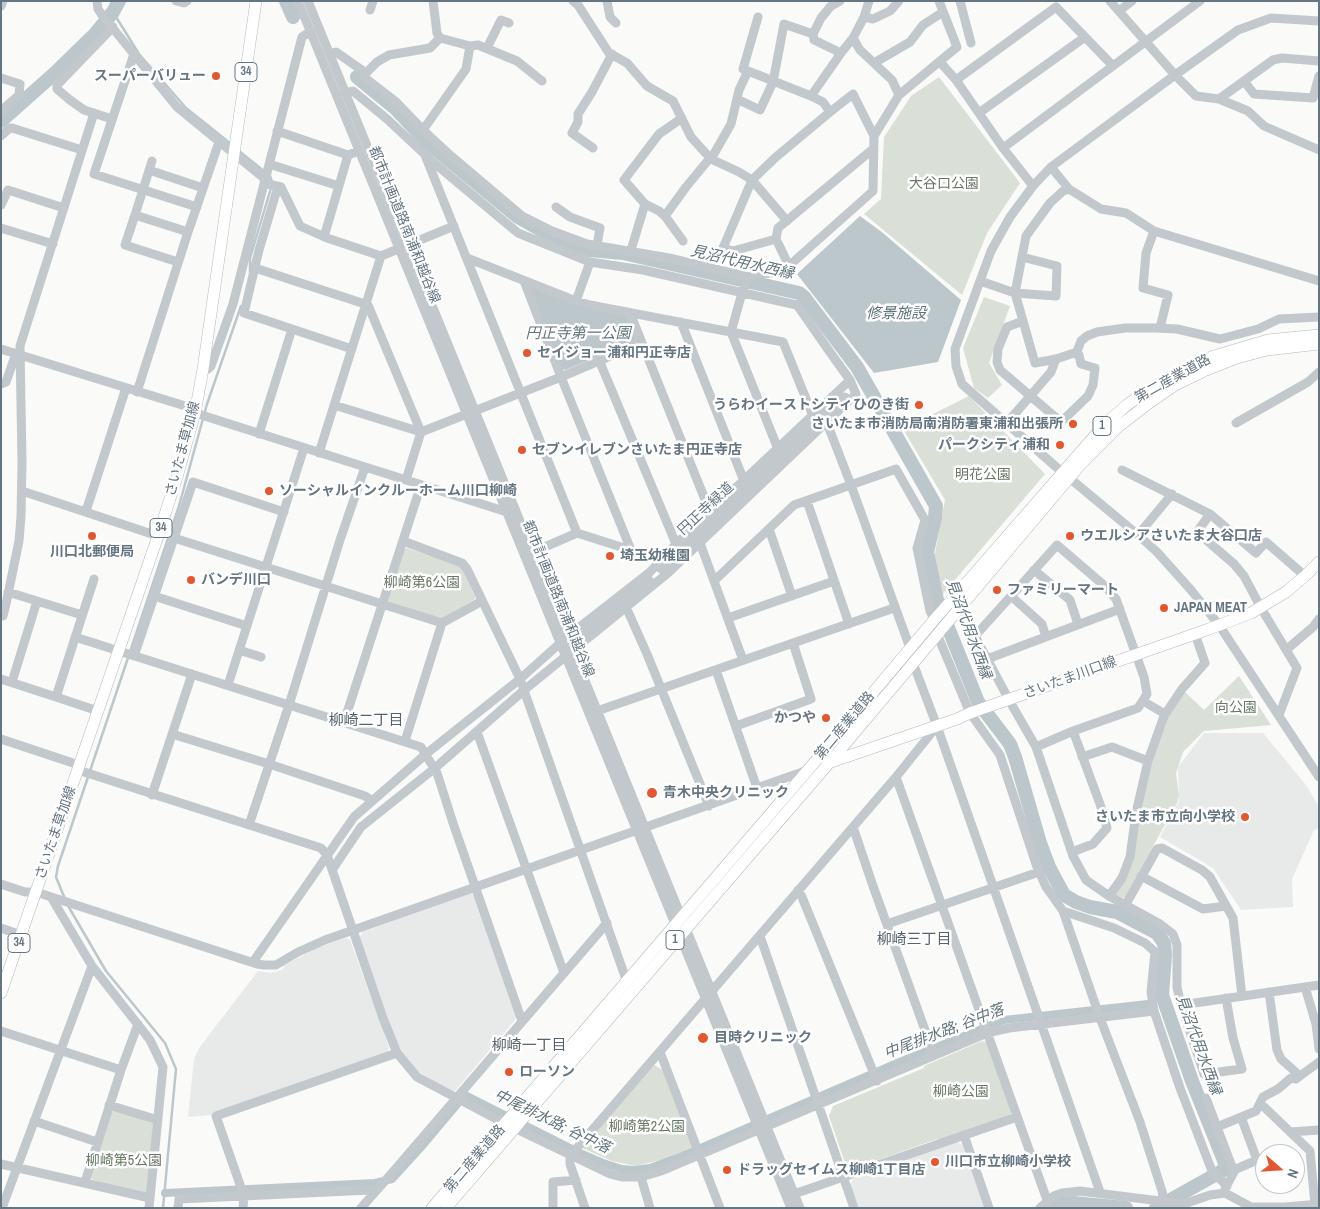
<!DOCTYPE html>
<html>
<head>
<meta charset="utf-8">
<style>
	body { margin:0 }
	#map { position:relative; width:1320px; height:1209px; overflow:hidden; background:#fafaf8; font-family:"Archivo Narrow",sans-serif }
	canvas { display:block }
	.frame { position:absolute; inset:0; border:2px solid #657683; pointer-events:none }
	.north { position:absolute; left:1255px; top:1144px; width:50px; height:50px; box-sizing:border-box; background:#fff; border:1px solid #c1c8cd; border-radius:50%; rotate:109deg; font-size:14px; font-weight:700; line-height:20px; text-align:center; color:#657683 }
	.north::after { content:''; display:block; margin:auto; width:18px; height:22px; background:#e4572e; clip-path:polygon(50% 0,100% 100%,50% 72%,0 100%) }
</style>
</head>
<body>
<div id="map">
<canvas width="1320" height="1209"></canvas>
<div class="frame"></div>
<div class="north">N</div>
</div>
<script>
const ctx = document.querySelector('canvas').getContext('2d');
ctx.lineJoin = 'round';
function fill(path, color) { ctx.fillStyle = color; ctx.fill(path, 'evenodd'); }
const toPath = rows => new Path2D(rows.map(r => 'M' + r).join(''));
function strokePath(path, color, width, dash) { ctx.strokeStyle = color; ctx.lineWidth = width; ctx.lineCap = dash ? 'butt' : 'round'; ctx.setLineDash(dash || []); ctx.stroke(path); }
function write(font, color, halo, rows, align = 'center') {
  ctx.font = font + ' "Archivo Narrow","Noto Sans JP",sans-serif'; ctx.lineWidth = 5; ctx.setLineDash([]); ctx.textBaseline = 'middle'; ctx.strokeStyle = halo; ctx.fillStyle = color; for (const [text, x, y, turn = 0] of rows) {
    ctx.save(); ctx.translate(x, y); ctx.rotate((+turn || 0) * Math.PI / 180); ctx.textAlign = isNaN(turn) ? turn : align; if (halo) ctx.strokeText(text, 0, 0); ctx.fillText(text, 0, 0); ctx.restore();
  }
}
fill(toPath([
	[1204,733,1263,733,1306,785,1319,807,1319,828,1314,830,1292,879,1293,907,1241,910,1213,868,1160,837,1179,801,1178,767],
	[470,893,476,897,516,1016,515,1020,455,1091,446,1089,419,1072,401,1054,359,938,363,932],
	[346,938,350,940,389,1047,388,1052,211,1115,188,1117,194,1059,199,1048,258,971,271,973,282,970,285,965,317,948],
	[957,1142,963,1145,985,1208,858,1208,850,1185,853,1179]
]), '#e8e9e9');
fill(toPath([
	[939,77,1020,183,987,233,962,295,864,214,881,199,884,137,911,96],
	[984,297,1010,306,989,363,1002,385,988,398,974,388,963,348],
	[969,396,1045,474,943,594,934,558,945,500,903,429],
	[407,548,461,566,475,597,475,599,442,619,388,601,387,598,403,550],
	[1239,676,1271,725,1204,731,1183,752,1176,773,1179,796,1177,803,1125,897,1122,898,1116,895,1115,891,1138,821,1151,764,1161,728,1184,691,1204,710],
	[982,1041,987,1043,1012,1111,1009,1117,939,1141,937,1139,855,1168,845,1163,829,1116,833,1106,924,1068,924,1066],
	[654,1065,663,1070,693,1147,665,1159,636,1166,612,1161,582,1148],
	[115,1110,153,1123,149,1189,144,1194,94,1182,90,1176,112,1112]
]), '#dadfd7');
fill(toPath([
	[860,216,883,233,961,300,938,362,874,373,797,274],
	[531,287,624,315,627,317,636,339,635,341,565,370,561,369,529,289]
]), '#bbc7cb');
strokePath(toPath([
	[113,12,139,54,186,108,231,144],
	[239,151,270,176,272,182],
	[250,272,250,258,271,188],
	[90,771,179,506,207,404,241,306],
	[65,899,56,877,58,866,88,777],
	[67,904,106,971,165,1043,176,1069,163,1208]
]), '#bbc7cb', 2.5);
strokePath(toPath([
	[165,1193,375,1183,392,1179,423,1145,465,1095,582,1154,603,1163,622,1169,635,1170,650,1168,680,1157,902,1061,1004,1020,1148,1004]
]), '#bbc7cb', 8);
strokePath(toPath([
	[286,1,293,17],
	[357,77,395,108,426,141,518,217,548,234,590,250,623,253,799,293,804,297,857,367,936,506,935,518,927,552,937,600,978,702,1010,744,1015,757,1040,843,1049,867,1064,895,1076,902,1090,907,1117,912,1157,933,1164,943,1165,955,1162,995,1192,1081,1225,1163,1225,1167,1222,1171,1156,1208],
	[1,121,55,73,95,34,113,12,119,1],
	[1055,1208,1062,1204,1073,1203,1126,1208]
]), '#bbc7cb', 14);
const major = toPath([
	[831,762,957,719,970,713,1209,629,1251,613,1286,592,1305,576,1319,562],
	[1,993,158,536,177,477,195,413,203,369,256,1],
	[432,1208,808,770,934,620,1105,424,1127,405,1153,387,1192,366,1214,356,1268,340,1319,335],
	[446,1208,829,763,1081,464,1118,427,1149,403,1175,385,1204,371,1237,358,1267,350,1319,344]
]);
strokePath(major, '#b5babe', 12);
strokePath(toPath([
	[97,1,98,9,102,15,177,107,265,179],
	[176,1,184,3,187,1],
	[298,1,791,1208],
	[308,1,800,1208],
	[433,1,437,33,440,38],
	[573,1,578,5,609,53,627,63,647,86,673,101,691,137,710,158],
	[607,1,610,17,616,23],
	[840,1,831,6,821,18,813,34,814,40,841,53],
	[960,1,971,43],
	[1110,1,1175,75,1196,96,1219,99,1248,111,1264,126,1319,150],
	[1,6,3,1],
	[370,10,373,1],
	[1119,11,1132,1],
	[758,17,743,69,811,96,823,102,830,112],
	[864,17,873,19,890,11,899,1],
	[1319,21,1271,18,1238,30,1175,75,1051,167,1033,186,1010,217,991,251,955,349,956,366,962,384,1055,466,1138,535,1157,552,1191,590,1219,625,1319,777],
	[853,38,860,50,892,80,899,95],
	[487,48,501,20,509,23],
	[134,54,94,174,197,207],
	[330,54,336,52,366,73,377,62,389,55,430,48,440,38,470,46,478,45,517,61,542,81],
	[940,62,956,80,1003,148,1033,186],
	[874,63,910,42,923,25,943,12],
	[366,73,364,77,395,101,423,130,450,155,522,216,552,231,587,244,669,258,749,277],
	[1,78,20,84,19,95,1,111],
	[956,80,1056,7,1113,66],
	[1244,81,1254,94,1313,98,1319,76],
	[345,93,353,91,387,119,433,162,518,233,590,262],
	[811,96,841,53,853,38,864,17,869,1],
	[737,99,760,110,773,82,784,24,813,34],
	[1219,99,1273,60,1282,58,1319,61],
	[979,113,1085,37],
	[682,118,659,134,624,180,645,204,659,211,665,216,683,241],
	[112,119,84,110,70,100,57,89,57,85,113,27],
	[423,130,466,69,470,46],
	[277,131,348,155],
	[1,136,10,128,12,128,82,150],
	[593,148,572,133,578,122,578,114,592,92,612,54],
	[1003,148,1200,1],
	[425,155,577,533],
	[711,159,739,172,752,180,787,221],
	[269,164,339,186],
	[1051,167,1069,189,1101,209,1126,213,1154,231,1319,281],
	[149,170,203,188],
	[264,183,281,187,300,226,327,238,381,256],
	[281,187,276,193,259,250,244,313,352,349],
	[1,205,8,190,64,208],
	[556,207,570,217,600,228,597,245],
	[135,215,152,161],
	[665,216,686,187,710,158,711,159,731,124,739,90,748,71],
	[1,228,53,244],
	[1154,231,1146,253,1143,288,1168,295,1160,328],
	[324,237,348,155,359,151],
	[776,239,733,251,723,248,752,180,776,157,830,112,853,94,874,136],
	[631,250,645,204],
	[467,258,576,301,590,305,783,342,813,416],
	[178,262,125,245,135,215,188,232],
	[789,266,776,239,778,228,873,149],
	[255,268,368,305,421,432],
	[524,281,561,377,631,550],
	[980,281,1015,293,1056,296,1057,266,1022,257],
	[630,313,710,512],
	[1023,321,1007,327,998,349,997,362,1000,370,1061,422,1088,396,1093,385,1095,368,1081,364,1079,355,1074,353,1056,359,1035,363,1015,293,1026,236,1050,203,1063,191,1069,189],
	[681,322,744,481],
	[1,349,195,409],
	[1076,354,1081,341,1087,336,1097,332,1125,328,1155,328,1177,329,1220,339,1258,329,1279,319,1319,317],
	[599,360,676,544],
	[203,369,208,369,211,366,233,304,302,37,311,31],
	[1,384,6,382,14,359,18,354],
	[137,392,188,232,219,142],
	[334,405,421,432],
	[195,413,507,512],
	[827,423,851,485,910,648],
	[1236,423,1308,382,1319,372],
	[1006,424,1051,372,1056,359],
	[259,434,292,329],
	[778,449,731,332,742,293,749,277,757,274,782,272,873,191,874,136,899,95,957,47,939,1],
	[319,453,381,256,454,226],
	[1122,470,1210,514,1256,553,1266,542,1305,576],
	[406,480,421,432,561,377,641,343],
	[22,491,158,536],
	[807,501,849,624],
	[86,511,126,388],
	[1210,514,1197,532,1234,564,1244,576,1261,608,1297,668,1279,715],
	[769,529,792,596],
	[1138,535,1172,494],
	[174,538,442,623,482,601],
	[403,541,462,563,467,569,520,679,627,982],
	[700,543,743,660],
	[533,552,577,533,662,560],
	[661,569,845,397],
	[1034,570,1070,600,1078,624],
	[714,581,794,505,896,469,925,520,917,548,930,611,934,620],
	[8,592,82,615],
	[154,596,247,626],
	[1011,596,1042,624,1046,637],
	[626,607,647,654,709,806],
	[957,610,963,614,975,636,1009,700,1036,747,1073,856,1086,880,1109,896,1160,924,1173,934,1177,945,1177,987,1181,1005,1204,1074,1242,1069,1233,1038,1226,998],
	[1,615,3,616,6,604,19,541,21,516,22,463,20,346,94,113],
	[728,618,834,581],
	[937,634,970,713,1000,755,1037,867,1046,887,1063,911,1100,1018,1140,1122,1162,1191,1165,1208],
	[975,636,1057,545,1106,587,1116,599,1144,677,1147,694,1138,708,1073,731,1036,747],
	[75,637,421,747,437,773,454,826,522,1021],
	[571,643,649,580],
	[239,650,261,657],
	[1286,650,1313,627,1319,619],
	[134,656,193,482,284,512],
	[987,659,1120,609],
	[913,663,937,726,1100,1192],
	[716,670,757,788],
	[1,679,56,697,94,579],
	[12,682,37,601],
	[228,685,304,448],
	[56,697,98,711],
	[1143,701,1165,714],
	[597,711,894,608],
	[344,722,421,485],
	[736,726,811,699,793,643],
	[477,732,564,973],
	[172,734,269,764,365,796,372,801],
	[1,739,79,765],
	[405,741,442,623],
	[1082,757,1112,747,1148,761],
	[78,770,321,848,327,855,383,1018,397,1053,417,1077,506,1124,610,1174,622,1177,641,1177,661,1171,987,1033,1009,1028,1154,1011],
	[896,777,1047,1200],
	[152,795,192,674],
	[249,825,289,705,340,540,365,467],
	[853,827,873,886,934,1055],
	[1072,852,1093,844,1107,828,1100,804,1073,731],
	[332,870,361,827,435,768,523,691,668,573,856,394,850,380,832,355,797,305,792,304,643,270,590,262,576,301],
	[1141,876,1203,909,1226,906],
	[1,884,25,892,36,892,257,964,264,965,276,965,298,952,325,940,808,770],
	[798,890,802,897,877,1081],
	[1109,896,1122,878,1130,857,1136,813,1148,761,1164,716,1182,689,1205,663,1195,634],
	[51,897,92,966,150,1040,163,1067,149,1208],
	[1126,904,1157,849,1162,848,1202,870,1210,877,1233,918,1242,996],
	[1063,911,1114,928,1145,943,1155,952,1151,992,1154,1011,1180,1088,1212,1171,1227,1186],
	[887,924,1039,872],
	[1,928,21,935],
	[760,936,854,1208],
	[253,962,354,817,426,754,520,679,568,636,650,572,676,544,850,380],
	[1305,987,1316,1024,1319,1049],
	[1269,992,1277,1050,1281,1059,1300,1076],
	[1181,1005,1319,985],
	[1,1031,121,1070,138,1024],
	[660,1052,720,1208],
	[1206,1098,1234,1172,1225,1189],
	[1260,1103,1310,1151,1315,1205],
	[109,1105,158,1120],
	[34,1121,97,1142],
	[1217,1127,1256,1111,1263,1097,1278,1089,1291,1078,1296,1079,1319,1062],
	[1290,1132,1319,1130],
	[964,1135,989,1208],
	[1,1164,150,1198],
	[1234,1170,1257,1160,1241,1117],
	[641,1177,650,1208],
	[85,1182,121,1070],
	[794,1194,1017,1117],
	[2,1208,92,966],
	[178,1208,179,1199,370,1190,375,1192],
	[243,1208,244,1196,216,1116,397,1053],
	[361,1208,392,1173,607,923],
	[553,1208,553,1182,576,1180],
	[585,1208,570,1164,570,1156,896,777,937,726],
	[1040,1208,1054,1196,1062,1193,1080,1191,1184,1204,1210,1195,1225,1193,1251,1207,1285,1207,1319,1204]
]), '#c3c8cc', 9);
strokePath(major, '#fff', 11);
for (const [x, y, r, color] of [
	[216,76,5,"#e4572e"],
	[527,353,5,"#e4572e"],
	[919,405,5,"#e4572e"],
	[1073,424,5,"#e4572e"],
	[1060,445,5,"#e4572e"],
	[522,450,5,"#e4572e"],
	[269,491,5,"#e4572e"],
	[92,536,5,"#e4572e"],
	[1070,536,5,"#e4572e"],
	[610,556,5,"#e4572e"],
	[191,580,5,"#e4572e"],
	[997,590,5,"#e4572e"],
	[1164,608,5,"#e4572e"],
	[826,718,5,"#e4572e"],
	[652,793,6,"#e4572e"],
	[1245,817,5,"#e4572e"],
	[703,1038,6,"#e4572e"],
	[509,1072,5,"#e4572e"],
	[935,1162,5,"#e4572e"],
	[727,1170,5,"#e4572e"]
]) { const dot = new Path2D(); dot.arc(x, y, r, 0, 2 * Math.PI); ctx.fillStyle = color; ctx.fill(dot); strokePath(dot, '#fff', 2); }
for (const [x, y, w] of [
	[246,72,22],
	[1102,426,18],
	[161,528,22],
	[675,940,18],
	[19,943,22]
]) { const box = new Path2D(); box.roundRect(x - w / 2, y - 9.5, w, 19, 4); ctx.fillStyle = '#fff'; ctx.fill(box); strokePath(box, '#657683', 1); }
write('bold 12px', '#657683', null, [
	["34",246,72],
	["1",1102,426],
	["34",161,528],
	["1",675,940],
	["34",19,943]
]);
write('bold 14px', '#657683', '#fff', [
	["スーパーバリュー",206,76,"right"],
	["セイジョー浦和円正寺店",537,353],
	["うらわイーストシティひのき街",909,405,"right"],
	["さいたま市消防局南消防署東浦和出張所",1063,424,"right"],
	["パークシティ浦和",1050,445,"right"],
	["セブンイレブンさいたま円正寺店",532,450],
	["ソーシャルインクルーホーム川口柳崎",279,491],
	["ウエルシアさいたま大谷口店",1080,536],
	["川口北郵便局",92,552,"center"],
	["埼玉幼稚園",620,556],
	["バンデ川口",201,580],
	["ファミリーマート",1007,590],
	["JAPAN MEAT",1174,608],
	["かつや",816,718,"right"],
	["青木中央クリニック",663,793],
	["さいたま市立向小学校",1235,817,"right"],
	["目時クリニック",714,1038],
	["ローソン",519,1072],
	["川口市立柳崎小学校",945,1162],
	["ドラッグセイムス柳崎1丁目店",737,1170]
], 'left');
write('14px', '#687a64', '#fff', [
	["大谷口公園",944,184],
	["明花公園",983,475],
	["柳崎第6公園",422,583],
	["向公園",1236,708],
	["柳崎公園",961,1092],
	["柳崎第2公園",647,1127],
	["柳崎第5公園",124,1161]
]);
write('14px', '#657683', '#fff', [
	["都市計画道路南浦和越谷線",404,225,68],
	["第二産業道路",1173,379,-29],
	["さいたま草加線",183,449,-75],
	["円正寺緑道",706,509,-43],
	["都市計画道路南浦和越谷線",558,599,68],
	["さいたま川口線",1070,678,-20],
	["第二産業道路",845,726,-50],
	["さいたま草加線",56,833,-71],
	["第二産業道路",475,1159,-49]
]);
write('italic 15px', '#60757c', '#fff', [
	["見沼代用水西縁",742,263,13],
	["修景施設",896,314],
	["円正寺第一公園",578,334],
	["見沼代用水西縁",968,629,70],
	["中尾排水路; 谷中落",944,1032,-21],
	["見沼代用水西縁",1198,1045,70],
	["中尾排水路; 谷中落",552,1122,26]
]);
write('15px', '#57646e', '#fff', [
	["柳崎二丁目",366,721],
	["柳崎三丁目",914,940],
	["柳崎一丁目",529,1046]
]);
</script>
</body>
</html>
